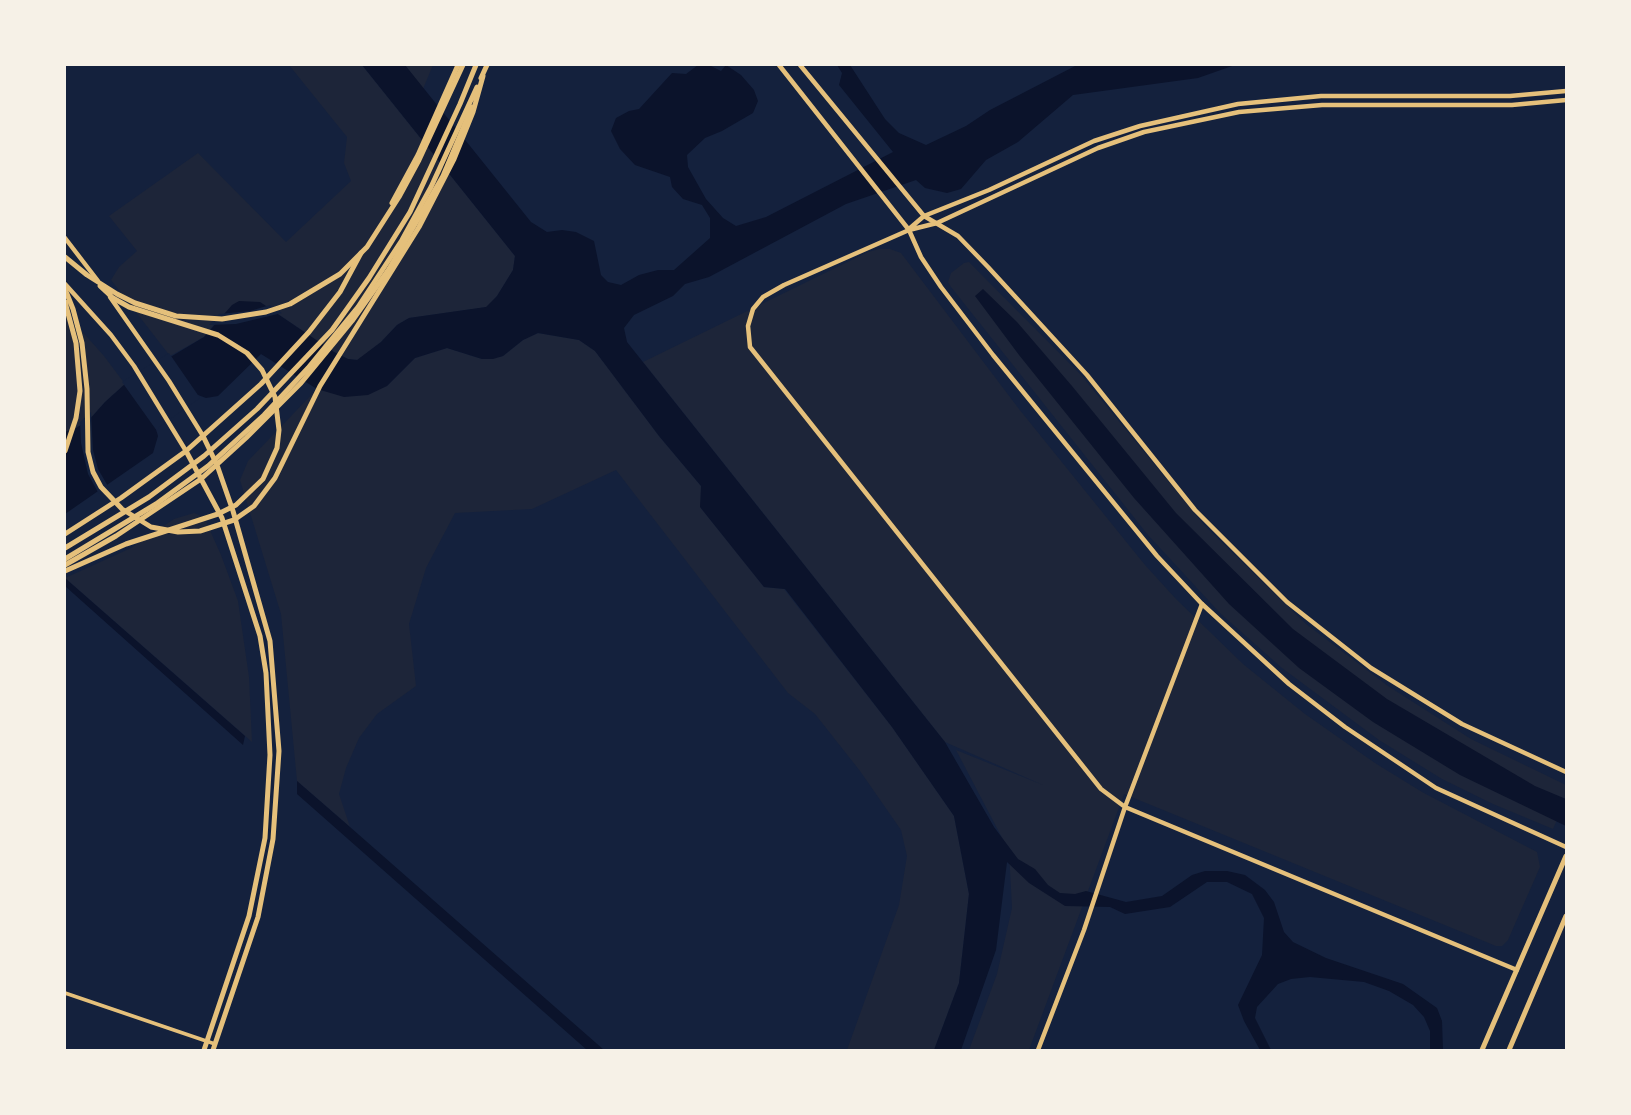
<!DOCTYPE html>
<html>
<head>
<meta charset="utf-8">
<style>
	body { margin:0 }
	#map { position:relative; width:1631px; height:1115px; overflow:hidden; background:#14213d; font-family:"Playfair Display",serif }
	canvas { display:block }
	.frame { position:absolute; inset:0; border:66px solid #f6f1e7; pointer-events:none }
</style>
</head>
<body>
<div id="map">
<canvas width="1631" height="1115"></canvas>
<div class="frame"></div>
</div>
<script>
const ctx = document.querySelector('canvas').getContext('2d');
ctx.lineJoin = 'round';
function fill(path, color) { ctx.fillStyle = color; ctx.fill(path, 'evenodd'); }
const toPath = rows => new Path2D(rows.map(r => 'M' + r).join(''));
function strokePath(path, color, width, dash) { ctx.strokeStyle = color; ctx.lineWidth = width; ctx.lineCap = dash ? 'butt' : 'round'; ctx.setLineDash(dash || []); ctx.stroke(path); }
fill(toPath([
	[289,65,362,65,515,256,513,270,497,296,487,307,409,318,397,325,381,342,358,360,348,359,334,352,260,302,215,323,204,337,170,356,111,280,119,267,137,251,109,216,198,153,286,242,351,181,344,163,347,137],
	[405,65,433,65,423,89],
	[879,249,890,249,901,253,1019,409,1145,565,1176,599,1243,664,1305,714,1375,763,1422,792,1537,852,1540,867,1508,940,1502,946,1496,946,1124,794,1029,1050,969,1050,997,974,1012,908,1009,851,956,750,1043,785,945,742,643,362,868,252],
	[969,262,1081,375,1205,526,1306,624,1388,686,1471,739,1566,785,1566,799,1553,829,1493,804,1442,779,1379,740,1282,668,1221,614,1148,535,951,287,948,282,951,273,964,263],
	[65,312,104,356,125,384,105,402,89,420,76,428,65,432],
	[538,333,579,340,595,351,659,436,701,486,701,508,764,587,784,589,892,727,954,816,969,894,959,983,934,1050,847,1050,899,905,907,856,901,830,860,771,815,714,788,693,616,470,532,509,455,513,426,568,409,624,416,686,377,714,359,738,346,768,339,794,350,827,297,781,281,614,240,480,248,461,317,389,387,386,415,358,447,348,482,359,503,356,523,340],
	[194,513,204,517,221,555,238,601,249,677,252,742,65,578,131,548,174,519]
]), '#1d2539');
fill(toPath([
	[362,65,405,65,531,222,547,232,562,230,576,232,594,241,601,275,608,282,621,285,639,275,658,270,674,270,710,238,710,218,702,205,683,199,672,187,670,177,635,165,620,149,611,131,616,118,629,111,639,109,672,73,686,74,698,65,709,65,721,71,726,65,741,75,754,90,758,101,753,113,722,131,705,138,687,155,688,167,706,199,723,218,736,226,766,217,893,152,839,85,842,73,837,65,850,65,885,119,899,133,926,145,966,126,990,110,1077,65,1235,65,1198,78,1073,95,1018,142,986,160,961,189,947,193,925,188,916,180,846,204,709,277,685,284,673,296,634,315,624,328,627,342,945,742,994,827,1018,859,1035,869,1048,885,1060,893,1075,894,1086,891,1126,902,1162,896,1192,875,1205,871,1227,871,1245,875,1265,890,1274,902,1284,932,1293,942,1326,958,1403,984,1437,1008,1442,1021,1443,1050,1430,1050,1430,1031,1424,1017,1413,1005,1389,991,1364,982,1310,977,1291,979,1278,984,1257,1007,1255,1018,1271,1050,1260,1050,1244,1021,1238,1005,1262,955,1264,918,1252,894,1227,882,1207,882,1170,907,1125,914,1110,907,1065,906,1029,883,1007,862,996,950,961,1050,934,1050,959,983,969,894,954,816,892,727,785,589,764,587,700,507,701,486,659,436,595,351,579,340,538,333,523,340,503,356,493,359,482,359,447,348,415,358,387,386,368,395,344,397,317,389,261,354,218,396,206,398,198,395,155,426,158,436,153,453,65,514,65,432,76,428,89,420,105,402,125,384,204,337,232,305,239,301,260,302,334,352,348,359,357,360,381,342,397,325,409,318,486,307,497,296,513,270,515,256],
	[983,289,1017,322,1072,386,1176,513,1293,629,1387,699,1535,786,1566,799,1566,826,1460,775,1373,722,1299,668,1229,604,1134,498,1019,355,975,296],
	[65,578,245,736,243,745,65,586],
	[297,781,350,827,604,1050,587,1050,297,794]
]), '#0b132b');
fill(toPath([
	[270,305,282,313,236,324,209,325,219,314,250,311],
	[169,353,200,398,159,427,157,431,122,382],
	[91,412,93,450,98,469,109,488,99,494,88,474,81,443,80,422]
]), '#14213d');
strokePath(toPath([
	[65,993,215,1044]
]), '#e5c07b', 3.5);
strokePath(toPath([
	[909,229,924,216,989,190,1094,141,1140,126,1238,104,1321,96,1510,96,1566,91],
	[1517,970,1125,807,1101,789,750,347,748,326,753,309,763,297,784,285,909,230,937,223,1098,148,1144,132,1239,112,1322,105,1512,105,1566,100],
	[1038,1050,1084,930,1125,807,1202,604]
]), '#e5c07b', 4.5);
strokePath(toPath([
	[779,65,909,230,921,257,941,287,993,355,1157,556,1202,604,1289,684,1345,727,1436,788,1566,847],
	[800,65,924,216,958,236,988,267,1087,375,1195,510,1287,602,1371,668,1462,724,1566,772],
	[65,238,98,281],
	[65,284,111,335,134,366,186,451],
	[110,297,169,381,203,436]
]), '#e5c07b', 4.5);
strokePath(toPath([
	[392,203,418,155,458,65],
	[203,436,217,465,233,511,270,641,279,751,273,839,258,917,213,1050],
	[186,451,222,518,260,636,266,673,270,755,265,838,249,916,204,1050],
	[65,534,121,498,186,451,261,384,309,332,340,292,361,253],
	[65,565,116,536,201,479,246,438,301,383,352,321,389,269,443,176,472,107],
	[1482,1050,1566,856],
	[1509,1050,1566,916]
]), '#e5c07b', 5);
strokePath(toPath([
	[481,78,487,65],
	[65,257,87,275,117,294,135,303,176,316,222,319,266,312,290,304,340,274,367,247,399,197,419,160,463,65],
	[65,289,73,309,82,343,87,389,88,452,93,472,101,487,122,509,151,527,178,532,200,531,234,520,254,506,275,478,320,386,419,227,454,159,473,112,483,76],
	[65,302,76,343,80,391,76,418,65,451],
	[65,548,149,497,204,456,257,409,332,330,369,278,410,212,460,104,476,65],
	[65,559,156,504,208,466,264,415,308,368,358,307,402,240,431,187,477,87],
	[65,571,126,544,218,514,236,505,263,479,277,448,279,430,275,397,262,370,247,353,218,335,129,307,113,298,100,286]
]), '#e5c07b', 5);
</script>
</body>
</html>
